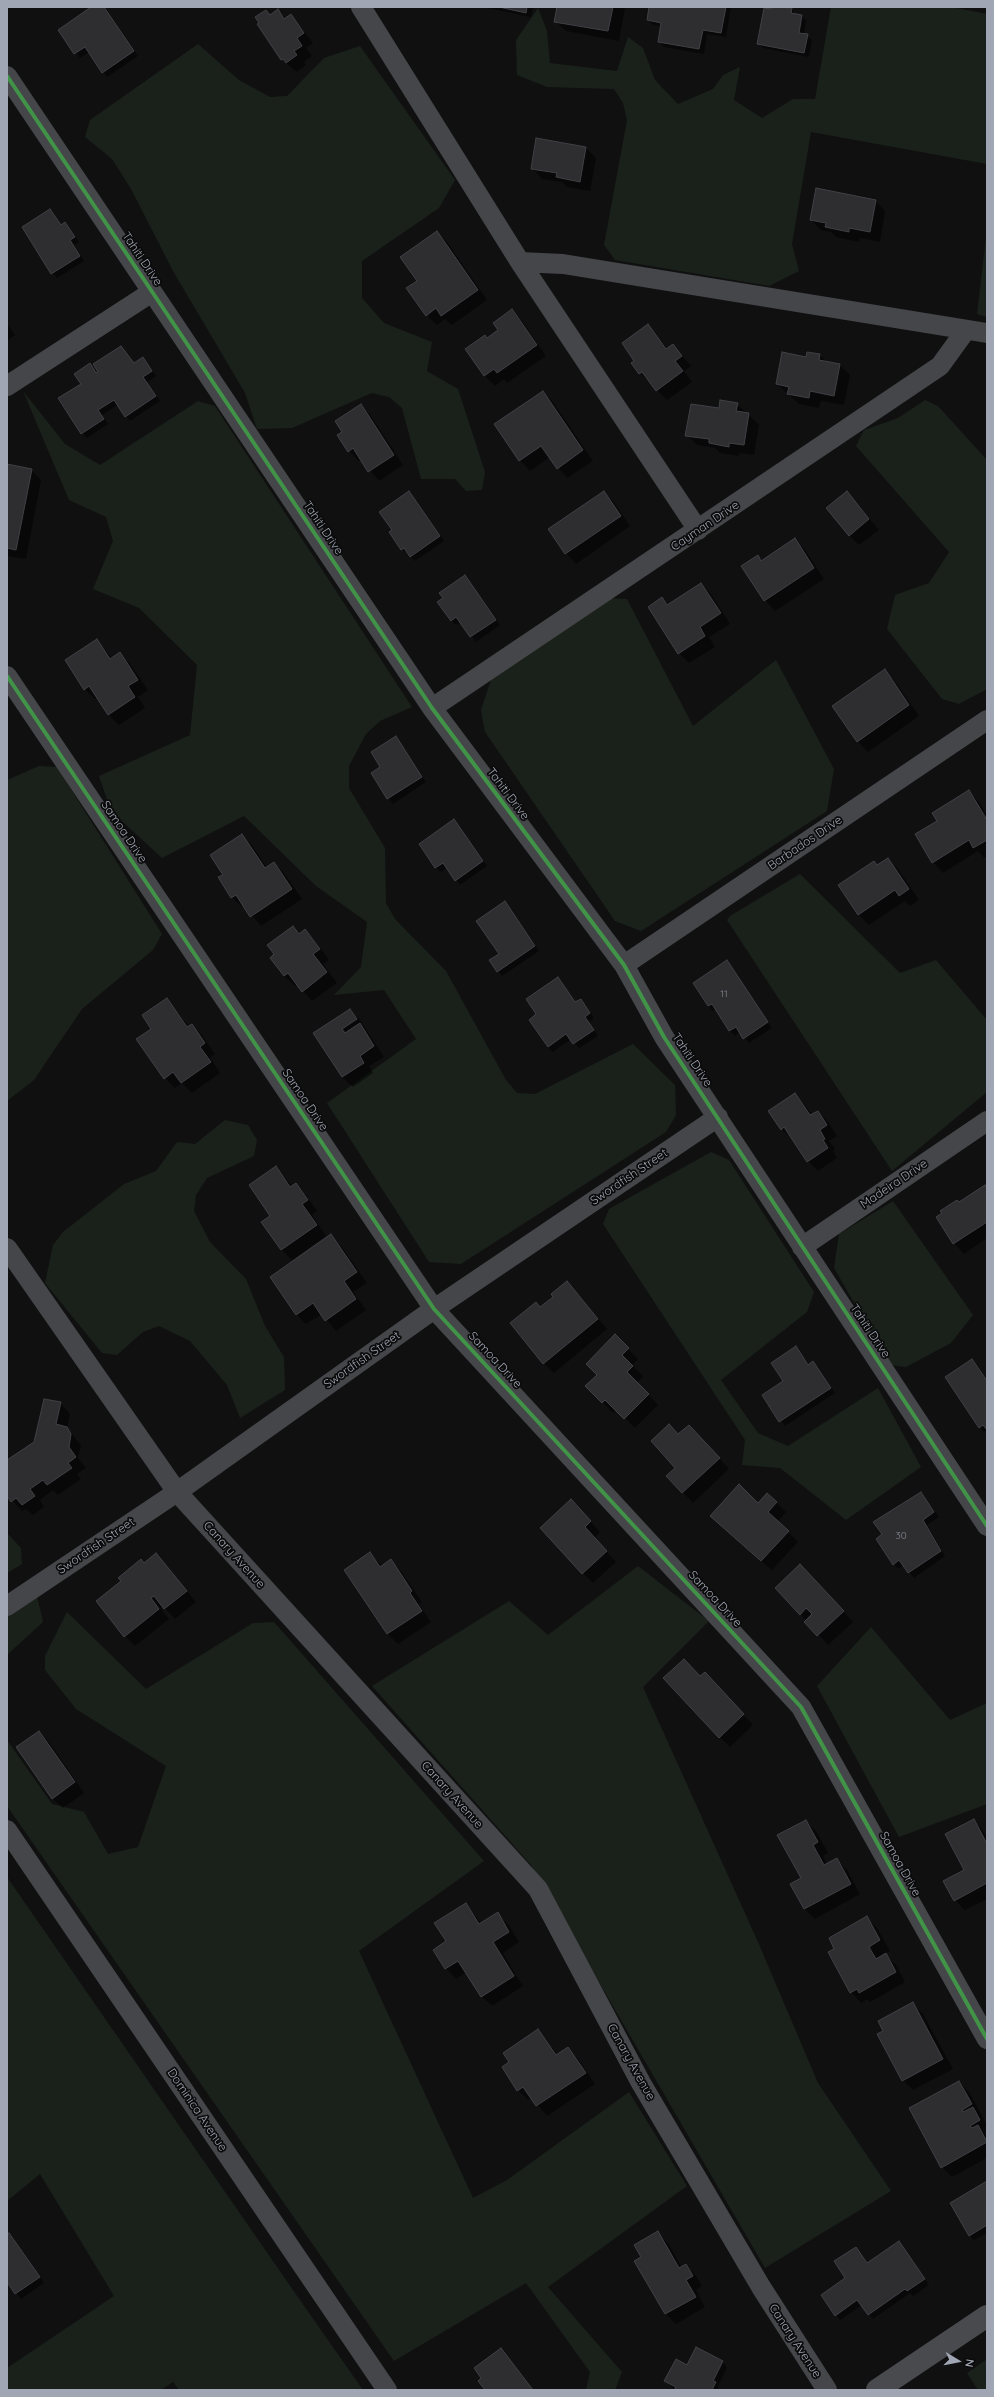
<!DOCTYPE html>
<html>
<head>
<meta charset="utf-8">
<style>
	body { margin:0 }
	#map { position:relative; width:994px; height:2397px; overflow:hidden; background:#101011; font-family:Quicksand,sans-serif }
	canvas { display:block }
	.frame { position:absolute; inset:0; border:8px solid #a0a6b3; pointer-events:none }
	.north { position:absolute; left:938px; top:2341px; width:40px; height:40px; -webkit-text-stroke:3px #0b0b0c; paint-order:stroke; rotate:100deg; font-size:11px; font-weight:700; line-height:16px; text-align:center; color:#a0a6b3 }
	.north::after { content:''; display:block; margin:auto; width:14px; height:18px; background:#a0a6b3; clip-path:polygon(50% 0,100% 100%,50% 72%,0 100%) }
</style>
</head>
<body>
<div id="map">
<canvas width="994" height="2397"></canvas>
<div class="frame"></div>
<div class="north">N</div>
</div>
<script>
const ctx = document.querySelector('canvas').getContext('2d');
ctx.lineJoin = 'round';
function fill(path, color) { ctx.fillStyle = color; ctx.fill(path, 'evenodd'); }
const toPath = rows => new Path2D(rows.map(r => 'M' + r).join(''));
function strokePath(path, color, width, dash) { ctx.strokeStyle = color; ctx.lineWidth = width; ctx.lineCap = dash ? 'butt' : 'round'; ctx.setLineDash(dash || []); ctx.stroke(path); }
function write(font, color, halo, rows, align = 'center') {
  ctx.font = font + ' Quicksand,sans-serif'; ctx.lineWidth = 3.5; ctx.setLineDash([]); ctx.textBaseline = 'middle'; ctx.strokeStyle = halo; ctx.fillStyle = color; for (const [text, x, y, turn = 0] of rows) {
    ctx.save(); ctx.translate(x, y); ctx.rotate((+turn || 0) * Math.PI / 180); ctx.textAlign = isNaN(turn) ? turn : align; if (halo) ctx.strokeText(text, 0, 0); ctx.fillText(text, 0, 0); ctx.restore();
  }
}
fill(toPath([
	[831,7,952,7,987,14,987,164,811,132,792,244,799,271,769,286,615,260,604,245,627,120,623,103,614,89,547,87,517,75,516,40,538,8,547,31,550,63,617,71,628,37,643,48,655,80,678,104,713,89,723,75,740,67,734,100,762,118,793,99,815,99],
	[198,44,239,80,270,97,287,96,324,58,360,46,455,180,439,208,362,261,362,298,384,323,432,342,427,371,458,389,485,472,482,490,466,491,455,479,421,479,402,408,389,397,372,393,292,428,257,429,245,393,173,271,131,189,112,159,85,137,90,120],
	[987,229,987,317,977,314],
	[23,391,65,444,100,465,198,401,215,406,412,707,380,721,366,734,349,766,349,788,385,848,386,903,395,919,446,971,506,1080,517,1093,535,1094,633,1044,675,1085,676,1115,666,1132,461,1264,429,1262,327,1103,416,1039,384,990,334,995,361,967,367,922,316,886,244,816,162,858,111,811,99,776,190,735,197,665,139,608,93,589,113,541,106,517,69,500],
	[925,400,938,406,987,460,987,689,959,704,942,699,887,629,895,595,929,583,949,552,856,446,864,430,898,418],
	[607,598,627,599,693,726,776,660,834,769,827,811,641,931,615,921,485,732,481,710,491,680],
	[39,766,57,767,162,934,153,950,82,1009,34,1080,7,1101,7,780],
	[800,874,900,973,936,960,987,1020,987,1092,892,1171,727,920,730,916],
	[225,1120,248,1125,257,1140,254,1156,207,1178,196,1195,194,1211,210,1242,246,1279,265,1326,284,1357,285,1390,240,1418,227,1385,190,1341,159,1326,143,1332,117,1355,102,1353,45,1283,53,1245,63,1232,124,1184,156,1171,177,1142,195,1144],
	[711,1152,729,1160,814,1292,807,1312,721,1380,758,1433,788,1446,878,1388,921,1467,846,1520,780,1468,742,1465,745,1440,603,1224,609,1209],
	[893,1201,973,1315,951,1343,906,1367,890,1365,834,1268,839,1234],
	[7,1533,21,1548,22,1564,7,1573],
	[638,1566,709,1621,643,1687,758,1942,818,2083,891,2191,765,2268,531,1865,372,1686,509,1601,548,1635],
	[37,1596,43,1622,7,1655,7,1615],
	[67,1612,146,1689,253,1623,274,1622,484,1861,359,1951,473,2198,507,2180,629,2092,687,2186,548,2287,622,2372,615,2390,586,2390,590,2372,526,2283,394,2361,7,1806,7,1740,52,1804,84,1812,108,1854,138,1847,166,1766,76,1709,45,1670,45,1656],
	[871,1627,950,1720,987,1703,987,1804,899,1837,817,1686],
	[7,1877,302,2303,363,2390,179,2390,173,2382,161,2390,7,2390,7,2368,114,2296,40,2174,7,2201],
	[987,2359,987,2390,978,2390,967,2373]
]), '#1a211b');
fill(toPath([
	[93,7,105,7,138,56,107,77,89,52,80,58,59,30],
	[483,7,533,7,531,17],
	[558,7,625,7,619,41,566,31,555,21],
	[650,7,731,7,726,37,707,34,704,54,664,47,659,42,661,26,653,25,648,20],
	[774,7,792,9,796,15,802,16,806,21,804,35,812,40,809,57,763,48,758,43],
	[266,11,271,16,278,11,286,19,291,15,313,43,306,48,312,56,304,62,306,65,297,72,282,60,258,24],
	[537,139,586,148,596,158,590,191,567,187,562,182,542,179,532,168],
	[875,200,885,211,880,242,860,238,859,242,836,237,831,232,821,230,811,220],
	[50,210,62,226,65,223,70,228,79,242,74,245,84,261,57,278,23,228],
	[437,232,447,242,487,300,452,325,445,319,437,325,426,315,418,281],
	[512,310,522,321,546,356,507,383,504,379,495,386,485,376,466,349,499,330],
	[7,324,15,335,7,341],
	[648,325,668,349,673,346,691,366,684,371,692,382,667,400,640,373,636,361],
	[121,347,135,364,143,359,147,364,156,376,147,382,160,401,130,421,118,405,102,415,108,424,87,438,82,433,82,384,90,364,97,374],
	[820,355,826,362,840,365,850,375,844,405,821,401,819,408,799,404,777,384,807,358],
	[543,392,553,402,593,461,567,478,550,457,530,471,520,460],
	[737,404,759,425,754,455,739,453,739,456,720,453,715,448,697,445,687,435,719,409],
	[361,405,371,416,403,465,379,481,361,459,359,461,349,451,344,432],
	[7,465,31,470,41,480,26,559,7,556],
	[604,492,614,502,630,526,576,564,566,553],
	[847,492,879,530,859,545,849,535],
	[409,493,444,541,415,561,402,549,393,530],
	[795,540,805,550,824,579,775,611,765,600,758,557,762,561],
	[465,576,500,625,476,642,461,622,456,625,451,621,444,598],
	[701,584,711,594,730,624,709,637,715,647,689,663,679,653,662,599,669,605],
	[97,640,113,659,120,654,130,664,148,690,138,697,145,708,119,725,109,715,97,698,95,699,85,689],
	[884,671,895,681,919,716,868,752,858,742,833,706],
	[396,737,426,782,393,804,372,773,382,767],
	[969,791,979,802,987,815,987,856,984,858,978,851,943,873,933,862],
	[454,820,487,866,460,885,447,868,441,872,436,868,420,844],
	[242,835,252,845,267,868,274,863,284,873,302,899,261,926,244,906,242,907,232,897,224,875],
	[888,859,898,869,919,900,910,906,905,901,869,925,859,915,839,885],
	[505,902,539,951,502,976,498,971],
	[292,927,300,934,305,930,315,941,329,960,323,964,337,983,312,1001,297,984,295,986,284,976,275,955],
	[727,962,772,1028,749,1043,740,1032,735,1036,730,1031,716,1009,713,1011,708,1006,694,984],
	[558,978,576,1003,580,1000,585,1005,594,1018,589,1022,598,1036,579,1048,571,1039,553,1052,548,1047,538,1015],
	[167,999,189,1027,192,1025,202,1035,215,1054,210,1057,220,1073,192,1093,182,1083,175,1088,165,1078,152,1029],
	[350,1010,360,1020,384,1057,369,1066,373,1073,353,1087,342,1077,314,1033],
	[795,1094,813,1115,818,1112,828,1122,837,1136,829,1141,835,1149,833,1151,837,1158,818,1171,808,1161,793,1138,781,1129],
	[276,1167,293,1187,296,1185,306,1195,317,1211,312,1215,326,1236,292,1260,282,1250,263,1222,272,1216],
	[985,1186,987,1189,987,1238,964,1254,954,1243,959,1203],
	[331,1236,341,1246,367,1283,353,1292,366,1310,336,1331,322,1314,306,1324,296,1314],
	[567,1282,607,1329,554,1373,544,1363,541,1308],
	[615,1336,638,1359,632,1365,643,1376,637,1383,658,1405,635,1428,616,1409,613,1413,586,1386,598,1375],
	[796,1347,809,1365,813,1363,818,1367,835,1393,785,1426,763,1395,784,1381],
	[972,1360,987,1380,987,1430,984,1432,979,1427],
	[60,1403,70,1414,67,1428,81,1445,78,1458,86,1468,77,1474,81,1479,58,1495,53,1490,40,1500,44,1507,33,1515,26,1509,22,1511,7,1494,7,1462,35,1442],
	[679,1435,699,1436,729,1469,693,1503,667,1476,677,1468],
	[921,1493,939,1517,927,1525,945,1556,914,1578,904,1565,898,1569,894,1564,883,1535],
	[776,1502,786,1512,778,1522,798,1542,772,1570,721,1526,759,1504],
	[581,1511,600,1532,594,1538,616,1562,593,1583,583,1573],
	[370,1553,383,1567,391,1561,401,1571,422,1602,419,1604,431,1622,398,1644,388,1634,345,1570],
	[156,1554,196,1602,175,1619,163,1606,161,1609,169,1619,135,1646,125,1636,144,1564],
	[810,1575,853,1622,828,1645,800,1614],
	[701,1677,715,1684,753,1725,730,1747,720,1737],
	[39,1732,49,1742,84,1793,63,1808,52,1798],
	[974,1820,987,1836,987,1899,965,1910,955,1900,965,1870],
	[805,1821,816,1831,828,1853,823,1856,827,1864,836,1859,847,1870,860,1894,815,1919,805,1909,792,1884,802,1878],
	[466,1904,482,1924,497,1914,508,1924,519,1942,503,1953,515,1974,482,1994,482,1997,516,1975,523,1986,492,2006,481,1996,466,1972,456,1979,446,1968,434,1950,447,1942],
	[867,1918,877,1928,890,1951,885,1954,896,1965,905,1982,870,2002,867,1999,861,2003,851,1992,829,1953,836,1949],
	[913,2004,923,2014,953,2069,913,2090,903,2080,885,2031],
	[538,2030,558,2055,568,2048,578,2059,595,2084,547,2116,532,2098,528,2100,518,2090,510,2062],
	[959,2082,969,2092,987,2125,985,2133,987,2135,987,2158,952,2177,942,2167],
	[987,2182,987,2233,974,2240,969,2235],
	[658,2233,668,2243,682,2268,686,2266,696,2276,702,2286,696,2290,705,2307,676,2324,666,2314,635,2261,642,2257],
	[9,2234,44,2283,21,2299,7,2280,7,2235],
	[899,2242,929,2285,913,2296,910,2293,873,2319,862,2305,840,2320,836,2315,855,2248,868,2264],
	[723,2362,727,2367,718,2386,719,2390,675,2390,666,2381,687,2366]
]), '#0007');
const building = toPath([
	[91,7,104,7,134,51,102,73,85,47,74,54,58,30,91,7],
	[499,7,527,7,526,13,499,7],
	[557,7,613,7,608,31,554,22,557,7],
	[649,7,726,7,721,33,703,30,699,49,658,42,661,23,647,20,649,7],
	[773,7,792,8,791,13,802,15,799,33,808,34,804,53,757,44,764,8,772,9,773,7],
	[278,9,284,19,291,14,304,33,297,38,302,46,294,51,297,55,286,63,283,59,281,60,257,24,259,23,255,17,266,10,270,15,278,9],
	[536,138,586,147,580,182,556,177,557,173,531,169,536,138],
	[816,188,876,200,870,232,849,228,849,232,825,227,826,223,810,220,816,188],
	[50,209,61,225,65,222,75,237,70,240,80,256,51,274,22,227,50,209],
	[437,231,478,290,441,316,436,308,426,316,406,288,417,281,400,257,437,231],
	[512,309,537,345,497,373,494,369,484,376,465,349,485,335,487,338,498,330,493,323,512,309],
	[648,324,666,349,673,344,682,356,675,361,683,371,656,391,642,372,639,374,631,363,634,361,622,343,648,324],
	[121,346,134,363,143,357,152,371,143,377,156,396,125,417,114,400,98,410,104,419,81,434,58,398,81,384,74,374,90,363,96,373,98,372,93,364,121,346],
	[782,352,806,357,807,352,820,354,819,360,840,364,834,396,810,391,809,398,787,394,789,387,776,384,782,352],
	[543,391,583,450,557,469,541,446,519,461,494,424,543,391],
	[720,400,738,403,736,411,749,413,744,445,729,443,729,447,709,443,709,439,685,436,691,404,719,408,720,400],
	[361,404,394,455,368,472,353,448,348,452,337,435,342,432,335,421,361,404],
	[7,464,32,469,16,550,7,548,7,464],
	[409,491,440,536,410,557,404,548,401,550,389,532,392,530,379,512,409,491],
	[604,491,621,516,565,554,548,529,604,491],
	[847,491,869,519,849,536,826,508,847,491],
	[795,538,814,568,764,601,741,566,758,555,761,561,795,538],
	[465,575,496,620,470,637,456,617,451,621,437,602,443,598,439,593,465,575],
	[701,583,721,613,700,627,705,636,678,654,648,607,662,597,667,605,701,583],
	[97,639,110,659,120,652,138,680,128,686,135,697,108,715,89,686,84,690,65,660,97,639],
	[885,669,909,705,857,742,832,706,885,669],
	[396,736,422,777,387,799,371,773,380,767,371,752,396,736],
	[969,790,987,820,987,840,973,848,969,840,932,863,915,834,937,821,932,813,969,790],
	[454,819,483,861,455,881,443,863,435,868,419,844,454,819],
	[242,834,265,868,274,862,292,889,250,917,236,895,231,898,218,877,223,875,210,855,242,834],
	[888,858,909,889,899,896,895,890,858,915,838,885,874,861,877,865,888,858],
	[505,901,535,946,497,972,489,960,499,954,476,921,505,901],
	[293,926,299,934,305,929,320,949,313,954,327,972,302,992,288,973,284,976,270,958,274,954,267,945,293,926],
	[727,960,768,1022,743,1039,736,1027,729,1031,712,1004,708,1006,693,983,727,960],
	[558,977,575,1002,581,999,590,1013,585,1017,594,1030,573,1044,566,1034,548,1047,529,1020,536,1014,526,999,558,977],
	[167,998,187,1027,192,1024,205,1043,200,1047,211,1062,181,1083,173,1072,164,1079,136,1039,151,1029,142,1015,167,998],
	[350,1009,357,1019,342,1029,345,1033,360,1023,374,1046,360,1056,364,1063,342,1077,313,1033,350,1009],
	[795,1093,810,1115,818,1111,827,1125,820,1130,825,1139,823,1140,828,1148,807,1162,784,1127,781,1130,768,1111,795,1093],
	[276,1166,290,1187,296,1183,308,1200,302,1204,317,1225,281,1250,261,1222,270,1216,249,1185,276,1166],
	[985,1185,987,1189,987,1222,953,1244,936,1217,942,1213,940,1211,957,1200,959,1202,985,1185],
	[331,1234,357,1272,344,1281,356,1299,325,1321,313,1303,296,1315,270,1277,331,1234],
	[567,1281,598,1319,543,1364,510,1323,536,1302,540,1307,553,1297,551,1294,567,1281],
	[615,1334,629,1348,622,1355,633,1366,627,1372,649,1394,624,1419,605,1400,602,1403,585,1386,597,1375,586,1364,615,1334],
	[796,1346,808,1365,813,1361,831,1388,779,1422,762,1395,783,1381,771,1363,796,1346],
	[972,1359,987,1381,987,1430,983,1425,979,1428,945,1377,972,1359],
	[44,1399,61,1402,56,1424,67,1427,71,1434,69,1447,76,1457,68,1463,72,1468,47,1485,43,1480,30,1489,35,1496,22,1505,16,1498,11,1502,7,1496,7,1460,34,1442,44,1399],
	[669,1424,678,1434,689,1425,720,1458,682,1493,666,1476,675,1468,651,1441,669,1424],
	[739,1484,758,1503,767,1493,777,1502,768,1512,789,1531,761,1561,710,1516,739,1484],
	[921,1492,934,1512,923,1520,941,1551,908,1573,899,1560,893,1565,876,1539,882,1534,873,1522,921,1492],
	[571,1499,591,1521,585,1527,607,1551,582,1574,540,1528,571,1499],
	[370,1552,380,1567,391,1559,412,1591,410,1593,422,1611,387,1634,344,1570,370,1552],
	[156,1553,187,1591,164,1609,154,1596,151,1598,159,1609,124,1637,96,1601,121,1581,118,1578,141,1559,144,1563,156,1553],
	[800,1564,844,1611,817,1636,804,1622,812,1614,806,1608,800,1615,775,1588,800,1564],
	[684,1659,700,1676,705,1672,744,1714,719,1738,663,1678,684,1659],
	[39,1731,75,1782,52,1799,16,1747,39,1731],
	[974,1819,987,1844,987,1883,954,1901,943,1881,964,1870,945,1834,974,1819],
	[806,1820,818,1842,813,1845,824,1865,837,1858,851,1884,804,1909,790,1884,801,1878,777,1835,806,1820],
	[466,1903,479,1924,498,1912,509,1932,493,1942,514,1976,481,1997,458,1961,445,1969,433,1950,446,1941,434,1923,466,1903],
	[867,1916,880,1940,869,1947,876,1959,886,1953,896,1972,859,1993,857,1989,850,1993,828,1952,834,1949,829,1938,867,1916],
	[913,2002,943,2059,902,2081,877,2034,883,2031,878,2021,913,2002],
	[538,2029,556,2055,568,2047,586,2073,536,2106,523,2087,517,2091,502,2067,509,2062,503,2053,538,2029],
	[959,2081,972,2104,962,2110,963,2112,973,2107,980,2120,970,2126,972,2128,978,2125,987,2142,941,2168,909,2108,959,2081],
	[987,2181,987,2225,969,2236,950,2203,987,2181],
	[658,2231,679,2268,686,2264,693,2276,686,2280,696,2297,665,2314,634,2261,641,2257,634,2245,658,2231],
	[9,2233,40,2277,15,2294,7,2282,7,2234,9,2233],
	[899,2241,925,2279,907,2291,905,2289,868,2315,857,2300,835,2316,821,2295,845,2278,834,2261,856,2247,867,2263,899,2241],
	[696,2347,723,2361,713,2381,716,2382,712,2390,674,2390,676,2387,664,2381,676,2359,687,2365,696,2347],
	[501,2348,533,2390,485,2390,478,2381,481,2378,474,2368,501,2348]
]);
fill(building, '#2e2e30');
strokePath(building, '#3f4145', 1);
strokePath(toPath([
	[361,7,520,262,698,530],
	[7,76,432,708,624,965,664,1037,987,1526],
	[520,262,563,264,987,333],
	[7,386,152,292],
	[7,676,434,1309,801,1707,987,2039],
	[432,708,940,366,966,330],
	[624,965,987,720],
	[802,1247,987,1121],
	[7,1248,177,1492,538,1889,641,2083,761,2287,827,2390],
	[7,1606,177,1492,434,1309,718,1117],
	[7,1830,387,2390]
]), '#454649', 20);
strokePath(toPath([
	[877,2390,987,2316]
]), '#494a4d', 22);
strokePath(toPath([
	[7,76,432,708,624,965,664,1037,987,1526],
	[7,676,434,1309,801,1707,987,2039]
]), '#419447', 4);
write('10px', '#848892', null, [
	["11",724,994],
	["30",901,1536]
]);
write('12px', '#a0a6b3', '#0b0b0c', [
	["Tahiti Drive",142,259,56],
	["Cayman Drive",705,526,-34],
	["Tahiti Drive",323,528,56],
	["Tahiti Drive",508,794,53],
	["Samoa Drive",124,832,56],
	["Barbados Drive",805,843,-34],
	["Tahiti Drive",692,1060,56],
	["Samoa Drive",305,1100,56],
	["Swordfish Street",629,1177,-34],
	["Madeira Drive",894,1184,-34],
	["Tahiti Drive",870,1331,56],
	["Swordfish Street",362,1360,-35],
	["Samoa Drive",495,1360,47],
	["Swordfish Street",96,1546,-34],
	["Canary Avenue",234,1555,48],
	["Samoa Drive",715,1599,47],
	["Canary Avenue",452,1795,48],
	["Samoa Drive",900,1864,61],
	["Canary Avenue",631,2062,61],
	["Dominica Avenue",197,2110,56],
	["Canary Avenue",795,2341,57]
]);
</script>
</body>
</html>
